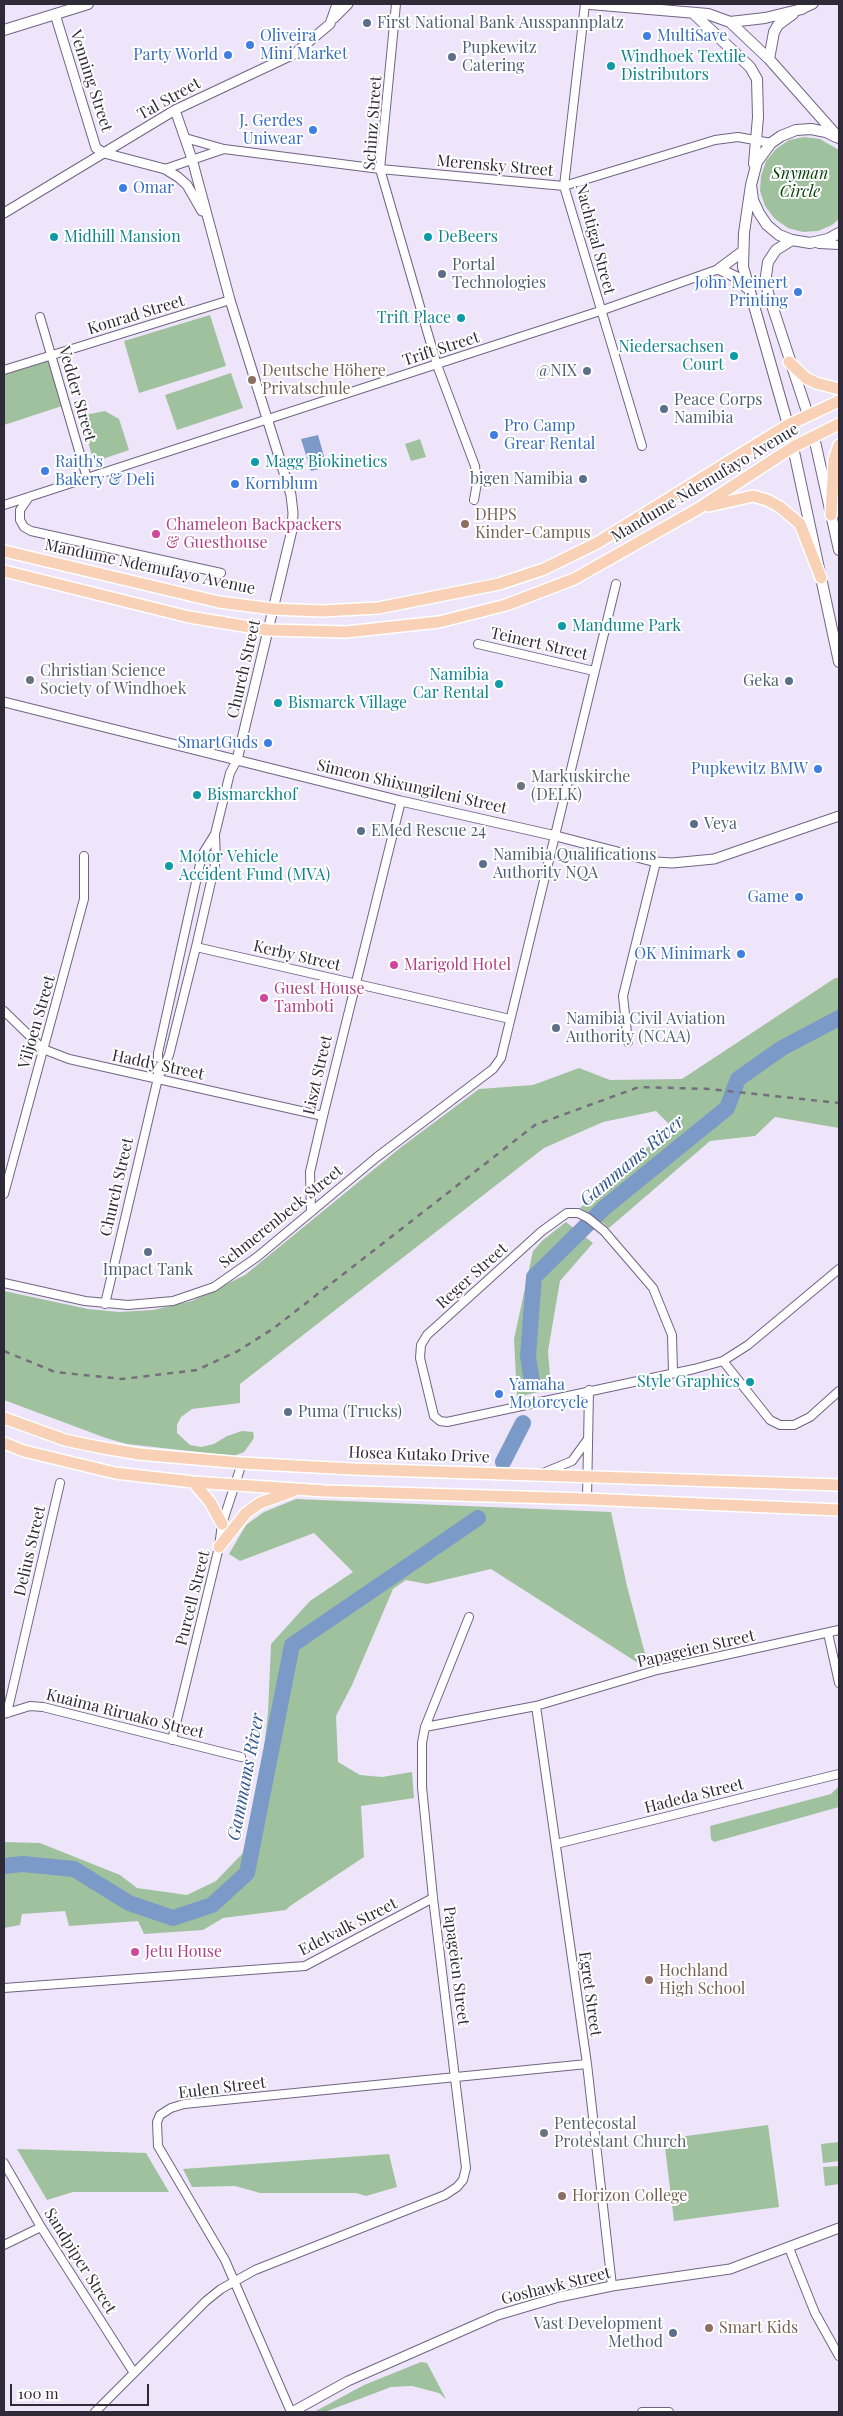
<!DOCTYPE html>
<html>
<head>
<meta charset="utf-8">
<style>
	body { margin:0 }
	#map { position:relative; width:843px; height:2416px; overflow:hidden; background:#eee5fb; font-family:"Playfair Display",serif }
	canvas { display:block }
	.frame { position:absolute; inset:0; border:5px solid #2f2a37; pointer-events:none }
	.scale { position:absolute; left:10px; top:2384px; width:139px; height:22px; box-sizing:border-box; border:2px solid #2f2a37; border-top:0; padding-left:6px; font-size:15px; line-height:18px; white-space:nowrap; color:#2f2a37; -webkit-text-stroke:4px #fff; paint-order:stroke }
</style>
</head>
<body>
<div id="map">
<canvas width="843" height="2416"></canvas>
<div class="frame"></div>
<div class="scale">100 m</div>
</div>
<script>
const ctx = document.querySelector('canvas').getContext('2d');
ctx.lineJoin = 'round';
function fill(path, color) { ctx.fillStyle = color; ctx.fill(path, 'evenodd'); }
const toPath = rows => new Path2D(rows.map(r => 'M' + r).join(''));
function strokePath(path, color, width, dash) { ctx.strokeStyle = color; ctx.lineWidth = width; ctx.lineCap = dash ? 'butt' : 'round'; ctx.setLineDash(dash || []); ctx.stroke(path); }
function write(font, color, halo, rows, align = 'center') {
  ctx.font = font + ' "Playfair Display",serif'; ctx.lineWidth = 4; ctx.setLineDash([]); ctx.textBaseline = 'middle'; ctx.strokeStyle = halo; ctx.fillStyle = color; for (const [text, x, y, turn = 0] of rows) {
    ctx.save(); ctx.translate(x, y); ctx.rotate((+turn || 0) * Math.PI / 180); ctx.textAlign = isNaN(turn) ? turn : align; if (halo) ctx.strokeText(text, 0, 0); ctx.fillText(text, 0, 0); ctx.restore();
  }
}
fill(toPath([
	[804,137,820,139,839,150,839,219,832,225,818,231,803,232,788,228,775,219,765,206,760,191,761,176,766,161,776,149,789,140],
	[210,315,226,366,139,393,124,341],
	[51,356,65,405,4,425,4,370],
	[231,373,243,408,177,430,165,395],
	[105,411,119,419,129,450,94,462,80,416],
	[420,439,426,457,411,461,405,444],
	[835,978,839,978,839,1128,775,1117,755,1136,710,1141,609,1228,596,1217,580,1208,671,1126,656,1111,603,1122,544,1148,240,1384,240,1403,192,1409,181,1417,177,1425,177,1433,190,1445,201,1447,214,1444,227,1436,242,1431,253,1432,254,1438,244,1452,234,1456,127,1444,106,1438,4,1400,4,1291,88,1309,119,1312,153,1310,192,1301,245,1275,400,1148,479,1089,533,1085,579,1068,610,1080,682,1079],
	[566,1222,593,1243,560,1281,548,1351,551,1389,517,1397,514,1339,533,1251,543,1240],
	[296,1499,611,1512,627,1586,647,1661,638,1663,491,1569,427,1584,406,1580,393,1589,352,1685,336,1716,338,1762,360,1775,382,1777,412,1772,414,1798,361,1806,364,1857,290,1906,286,1910,223,1918,203,1930,144,1934,138,1921,69,1926,65,1911,22,1914,20,1925,4,1928,4,1842,40,1843,120,1875,137,1888,187,1895,216,1881,243,1853,262,1768,268,1712,271,1644,310,1601,353,1572,314,1533,240,1561,229,1554,246,1525,264,1512],
	[839,1786,839,1807,714,1842,711,1839,710,1826,831,1794],
	[768,2125,779,2207,674,2221,664,2139],
	[839,2142,839,2161,823,2163,821,2144],
	[17,2149,146,2153,169,2192,73,2192,47,2200],
	[389,2154,397,2187,366,2196,356,2193,260,2193,235,2186,192,2187,183,2169],
	[839,2166,839,2184,825,2186,823,2167],
	[421,2362,427,2363,446,2399,439,2393,412,2386,391,2387,325,2412,314,2412,364,2385]
]), '#a0c19e');
fill(toPath([
	[318,435,327,467,311,471,301,439]
]), '#7c9ac7');
strokePath(toPath([
	[532,1382,528,1356,534,1277,604,1208,727,1108,738,1079,782,1048,839,1018],
	[503,1462,523,1423],
	[4,1866,23,1864,74,1869,129,1903,173,1918,212,1905,247,1873,292,1645,478,1518]
]), '#7c9ac7', 16);
const minor = toPath([
	[396,4,380,169,437,365,475,466,477,483,474,500],
	[585,4,564,186,642,446],
	[185,138,224,149,380,169,564,186,715,140,738,137,771,143],
	[165,169,224,149],
	[819,244,839,245],
	[40,317,87,478],
	[4,370,230,300],
	[29,497,20,510,20,520,24,527,31,531,221,573],
	[4,505,600,311,719,269],
	[478,644,594,671],
	[196,947,510,1019],
	[4,1011,43,1049,69,1059,323,1116],
	[628,1042,623,996,656,862],
	[159,1076,169,1055,196,947,216,860,215,835],
	[4,1194,84,899,84,856],
	[311,1212,310,1172,323,1116,401,801],
	[4,1283,85,1301,128,1305,173,1301,214,1287,257,1257,377,1157,493,1069,501,1058,616,584],
	[105,1304,158,1078,158,1053,202,855,215,834,230,773,237,760],
	[723,1361,770,1420,780,1425,794,1425,810,1417,839,1391],
	[673,1372,672,1335,653,1288,604,1231,588,1218,578,1213,567,1213,542,1231,427,1335,421,1345,420,1358,434,1416,440,1421,447,1422,694,1369,723,1361,748,1345,839,1269],
	[543,1473,572,1461,588,1439],
	[587,1499,589,1390],
	[828,1633,839,1683],
	[536,1706,587,2064,612,2286],
	[7,1713,60,1483],
	[4,1714,30,1706,43,1707,241,1757],
	[425,1727,536,1706,657,1670,839,1630],
	[172,1740,219,1547,222,1524,242,1463],
	[556,1844,839,1774],
	[4,1988,305,1966,433,1898],
	[4,2163,41,2227,134,2373],
	[4,2245,41,2227],
	[789,2248,815,2313,839,2356],
	[95,2412,206,2301,221,2289,255,2270,445,2195,457,2187,463,2180,466,2168,433,1898,422,1787,422,1743,425,1727,469,1617],
	[291,2412,225,2260,158,2146,157,2122,160,2115,171,2108,184,2104,587,2064],
	[642,2412,669,2412]
]);
const tertiary = toPath([
	[802,9,813,4],
	[55,14,96,148,104,153,165,169,178,177,187,185,202,211],
	[334,18,348,4],
	[175,110,192,159,230,300,291,495,293,513,292,530,237,760],
	[4,213,175,110,294,54,330,24,337,4],
	[4,702,401,801,556,836,656,862,672,863,714,859,839,816],
	[292,2412,348,2381,498,2315,559,2297,612,2286,730,2269,839,2228]
]);
const secondary = toPath([
	[590,4,708,14,730,22,769,59,839,138],
	[694,14,750,67,757,79,758,117,754,164],
	[730,22,765,18,802,9],
	[4,30,88,4],
	[769,59,774,32,778,25,793,14],
	[836,137,826,132,811,129,796,130,781,136,771,143,757,162,751,185,753,200,759,213,767,225,779,235,792,240,810,243,828,239,839,233],
	[751,185,744,233,743,267,788,425],
	[792,240,776,250,768,262,766,276,768,293,808,415],
	[742,252,719,269,736,277,747,288],
	[814,437,839,550],
	[793,447,839,662]
]);
const primary = toPath([
	[789,362,806,378,816,383,839,389],
	[709,506,753,496,767,500,780,507,800,524,821,578],
	[831,515,834,460,839,445],
	[4,551,219,602,273,609,322,611,378,608,499,584,544,569,597,543,788,425,839,401],
	[4,571,189,617,268,630,346,632,439,622,506,605,574,579,696,510,793,447,839,424],
	[4,1418,65,1440,98,1447,139,1454,242,1463,352,1469,839,1485],
	[4,1443,24,1451,115,1473,193,1482,325,1491,587,1499,839,1510],
	[193,1482,210,1502,222,1524],
	[219,1547,246,1513,260,1503,293,1491]
]);
strokePath(minor, '#716483', 10);
strokePath(tertiary, '#716483', 11);
strokePath(secondary, '#716483', 12);
strokePath(primary, '#fff', 14);
strokePath(minor, '#fff', 8);
strokePath(tertiary, '#fff', 9);
strokePath(secondary, '#fff', 10);
strokePath(primary, '#f9d1b6', 11);
strokePath(toPath([
	[4,1351,55,1372,122,1379,197,1370,238,1351,274,1328,535,1125,639,1087,709,1089,839,1103]
]), '#746e7e', 2.5, [6, 6]);
for (const [x, y, r, color] of [
	[367,23,5,"#5c6f8a"],
	[647,36,5,"#3f7fe0"],
	[250,45,5,"#3f7fe0"],
	[228,55,5,"#3f7fe0"],
	[452,57,5,"#5c6f8a"],
	[611,66,5,"#0f9aa8"],
	[313,130,5,"#3f7fe0"],
	[123,188,5,"#3f7fe0"],
	[54,237,5,"#0f9aa8"],
	[428,237,5,"#0f9aa8"],
	[442,274,5,"#5c6f8a"],
	[798,292,5,"#3f7fe0"],
	[461,318,5,"#0f9aa8"],
	[734,356,5,"#0f9aa8"],
	[587,371,5,"#5c6f8a"],
	[252,380,5,"#8d6e63"],
	[664,409,5,"#5c6f8a"],
	[494,435,5,"#3f7fe0"],
	[255,462,5,"#0f9aa8"],
	[45,471,5,"#3f7fe0"],
	[583,479,5,"#5c6f8a"],
	[235,484,5,"#3f7fe0"],
	[465,524,5,"#8d6e63"],
	[156,534,5,"#d1479c"],
	[562,626,5,"#0f9aa8"],
	[30,680,5,"#6b7280"],
	[789,681,5,"#5c6f8a"],
	[499,684,5,"#0f9aa8"],
	[278,703,5,"#0f9aa8"],
	[268,743,5,"#3f7fe0"],
	[818,769,5,"#3f7fe0"],
	[521,786,5,"#6b7280"],
	[197,795,5,"#0f9aa8"],
	[694,824,5,"#5c6f8a"],
	[361,831,5,"#5c6f8a"],
	[483,864,5,"#5c6f8a"],
	[169,866,5,"#0f9aa8"],
	[799,897,5,"#3f7fe0"],
	[741,954,5,"#3f7fe0"],
	[394,965,5,"#d1479c"],
	[264,998,5,"#d1479c"],
	[556,1028,5,"#5c6f8a"],
	[148,1252,5,"#5c6f8a"],
	[750,1382,5,"#0f9aa8"],
	[499,1394,5,"#3f7fe0"],
	[288,1412,5,"#5c6f8a"],
	[135,1952,5,"#d1479c"],
	[649,1980,5,"#8d6e63"],
	[544,2133,5,"#6b7280"],
	[562,2196,5,"#8d6e63"],
	[709,2328,5,"#8d6e63"],
	[673,2333,5,"#5c6f8a"]
]) { const dot = new Path2D(); dot.arc(x, y, r, 0, 2 * Math.PI); ctx.fillStyle = color; ctx.fill(dot); strokePath(dot, '#fff', 2); }
write('16px', '#4e5e75', '#fff', [
	["First National Bank Ausspannplatz",377,23],
	["Pupkewitz",462,48],
	["Catering",462,66],
	["Portal",452,265],
	["Technologies",452,283],
	["@NIX",577,371,"right"],
	["Peace Corps",674,400],
	["Namibia",674,418],
	["bigen Namibia",573,479,"right"],
	["Geka",779,681,"right"],
	["Veya",704,824],
	["EMed Rescue 24",371,831],
	["Namibia Qualifications",493,855],
	["Authority NQA",493,873],
	["Namibia Civil Aviation",566,1019],
	["Authority (NCAA)",566,1037],
	["Impact Tank",148,1270,"center"],
	["Puma (Trucks)",298,1412],
	["Vast Development",663,2324,"right"],
	["Method",663,2342,"right"]
], 'left');
write('16px', '#366cbe', '#fff', [
	["Oliveira",260,36],
	["Mini Market",260,54],
	["MultiSave",657,36],
	["Party World",218,55,"right"],
	["J. Gerdes",303,121,"right"],
	["Uniwear",303,139,"right"],
	["Omar",133,188],
	["John Meinert",788,283,"right"],
	["Printing",788,301,"right"],
	["Pro Camp",504,426],
	["Grear Rental",504,444],
	["Raith's",55,462],
	["Bakery & Deli",55,480],
	["Kornblum",245,484],
	["SmartGuds",258,743,"right"],
	["Pupkewitz BMW",808,769,"right"],
	["Game",789,897,"right"],
	["OK Minimark",731,954,"right"],
	["Yamaha",509,1385],
	["Motorcycle",509,1403]
], 'left');
write('16px', '#0d838f', '#fff', [
	["Windhoek Textile",621,57],
	["Distributors",621,75],
	["Midhill Mansion",64,237],
	["DeBeers",438,237],
	["Trift Place",451,318,"right"],
	["Niedersachsen",724,347,"right"],
	["Court",724,365,"right"],
	["Magg Biokinetics",265,462],
	["Mandume Park",572,626],
	["Namibia",489,675,"right"],
	["Car Rental",489,693,"right"],
	["Bismarck Village",288,703],
	["Bismarckhof",207,795],
	["Motor Vehicle",179,857],
	["Accident Fund (MVA)",179,875],
	["Style Graphics",740,1382,"right"]
], 'left');
write('16px', '#2f2a37', '#fff', [
	["Venning Street",91,81,72],
	["Tal Street",169,99,-29],
	["Schinz Street",373,123,-86],
	["Merensky Street",495,166,5],
	["Nachtigal Street",595,239,75],
	["Konrad Street",136,315,-17],
	["Trift Street",441,349,-18],
	["Vedder Street",77,394,74],
	["Mandume Ndemufayo Avenue",705,483,-31],
	["Mandume Ndemufayo Avenue",150,567,12],
	["Teinert Street",539,644,13],
	["Church Street",244,669,-77],
	["Simeon Shixungileni Street",412,787,13],
	["Kerby Street",297,956,13],
	["Viljoen Street",37,1022,-74],
	["Haddy Street",158,1065,12],
	["Liszt Street",318,1075,-77],
	["Church Street",117,1187,-77],
	["Schmerenbeck Street",281,1217,-39],
	["Reger Street",472,1276,-42],
	["Hosea Kutako Drive",419,1455,2],
	["Delius Street",30,1551,-77],
	["Purcell Street",193,1598,-76],
	["Papageien Street",696,1649,-13],
	["Kuaima Riruako Street",125,1714,14],
	["Hadeda Street",694,1796,-14],
	["Edelvalk Street",348,1927,-27],
	["Papageien Street",456,1966,83],
	["Egret Street",590,1994,82],
	["Eulen Street",222,2088,-7],
	["Sandpiper Street",80,2261,58],
	["Goshawk Street",556,2286,-14]
]);
write('italic 16px', '#024006', '#fff', [
	["Snyman",800,174],
	["Circle",800,192]
]);
write('16px', '#785e54', '#fff', [
	["Deutsche Höhere",262,371],
	["Privatschule",262,389],
	["DHPS",475,515],
	["Kinder-Campus",475,533],
	["Hochland",659,1971],
	["High School",659,1989],
	["Horizon College",572,2196],
	["Smart Kids",719,2328]
], 'left');
write('16px', '#b23c85', '#fff', [
	["Chameleon Backpackers",166,525],
	["& Guesthouse",166,543],
	["Marigold Hotel",404,965],
	["Guest House",274,989],
	["Tamboti",274,1007],
	["Jetu House",145,1952]
], 'left');
write('16px', '#5b616d', '#fff', [
	["Christian Science",40,671],
	["Society of Windhoek",40,689],
	["Markuskirche",531,777],
	["(DELK)",531,795],
	["Pentecostal",554,2124],
	["Protestant Church",554,2142]
], 'left');
write('italic 18px', '#315690', '#fff', [
	["Gammams River",632,1161,-40],
	["Gammams River",246,1777,-79]
]);
</script>
</body>
</html>
